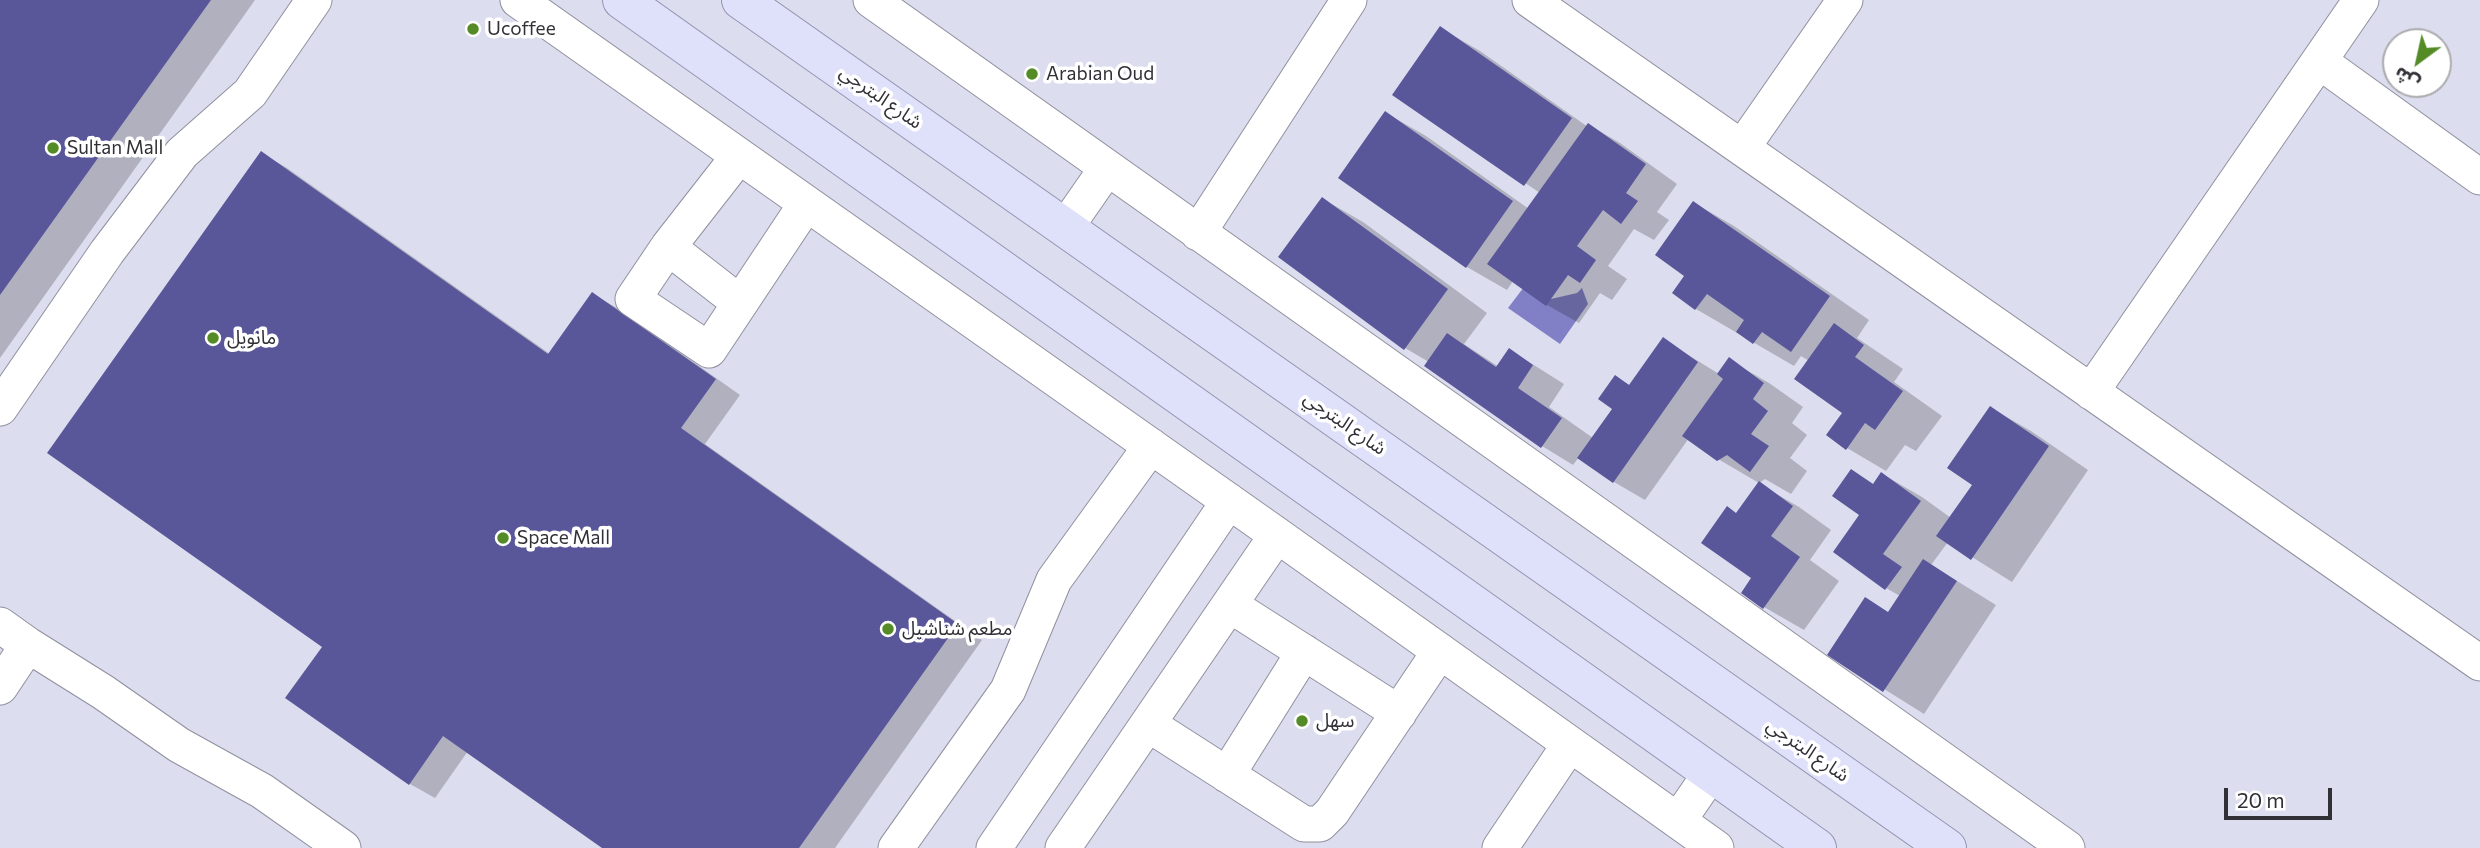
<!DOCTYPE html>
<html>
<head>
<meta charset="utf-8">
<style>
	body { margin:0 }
	#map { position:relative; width:2480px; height:848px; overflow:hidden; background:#dcddee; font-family:Commissioner,"Noto Sans Arabic",sans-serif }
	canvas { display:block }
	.north { position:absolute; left:2382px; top:28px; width:70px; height:70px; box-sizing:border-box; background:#fff; border:2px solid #acacaf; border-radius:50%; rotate:213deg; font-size:19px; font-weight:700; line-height:28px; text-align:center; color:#303036 }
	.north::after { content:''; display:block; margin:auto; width:24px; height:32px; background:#548b26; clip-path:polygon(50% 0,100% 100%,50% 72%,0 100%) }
	.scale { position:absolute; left:2224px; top:788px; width:108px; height:32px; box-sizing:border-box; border:4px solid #303036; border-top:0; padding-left:9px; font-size:21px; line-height:24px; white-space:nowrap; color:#303036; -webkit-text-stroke:5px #fff; paint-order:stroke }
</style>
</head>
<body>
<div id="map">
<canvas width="2480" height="848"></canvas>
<div class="north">ش</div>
<div class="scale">20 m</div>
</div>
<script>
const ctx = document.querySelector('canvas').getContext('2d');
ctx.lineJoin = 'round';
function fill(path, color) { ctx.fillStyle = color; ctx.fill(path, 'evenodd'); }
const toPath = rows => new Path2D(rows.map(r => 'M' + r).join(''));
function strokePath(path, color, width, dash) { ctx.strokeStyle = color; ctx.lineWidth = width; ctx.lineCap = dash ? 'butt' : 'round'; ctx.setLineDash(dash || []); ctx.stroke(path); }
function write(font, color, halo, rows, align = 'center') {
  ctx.font = font + ' Commissioner,"Noto Sans Arabic",sans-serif'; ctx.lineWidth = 7; ctx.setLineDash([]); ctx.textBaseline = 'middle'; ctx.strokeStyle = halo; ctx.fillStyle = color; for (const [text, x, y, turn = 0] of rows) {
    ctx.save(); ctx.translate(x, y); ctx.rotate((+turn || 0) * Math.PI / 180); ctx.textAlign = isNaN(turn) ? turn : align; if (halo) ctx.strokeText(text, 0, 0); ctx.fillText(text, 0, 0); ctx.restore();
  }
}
fill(toPath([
	[1527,283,1551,299,1577,293,1582,288,1588,304,1560,344,1508,308]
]), '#8180c7');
fill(toPath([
	[0,0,255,0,0,358],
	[1440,28,1480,51,1588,127,1589,125,1620,143,1677,184,1657,212,1669,220,1654,240,1634,229,1608,266,1627,279,1612,300,1600,293,1579,323,1547,305,1513,281,1507,290,1467,267,1340,178,1386,113,1426,136,1529,209,1540,193,1394,94],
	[261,153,287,168,550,354,592,294,617,308,740,395,705,444,982,640,835,848,605,848,468,751,435,798,410,784,324,646],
	[1323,199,1363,222,1487,313,1464,344,1499,367,1510,350,1564,384,1549,407,1593,438,1614,409,1616,377,1631,386,1664,340,1719,374,1729,360,1769,383,1803,407,1792,423,1807,435,1790,458,1807,471,1791,494,1765,479,1759,483,1718,459,1689,438,1645,500,1614,482,1579,457,1573,465,1542,446,1429,362,1405,348],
	[1694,203,1734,226,1869,320,1857,338,1903,369,1894,382,1942,416,1916,451,1905,445,1886,471,1847,448,1844,412,1809,361,1801,356,1794,366,1696,309,1674,293,1687,276],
	[1991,408,2031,431,2088,470,2012,582,1948,542,1931,565,1996,605,1924,714,1830,655,1889,613,1900,596,1886,588,1852,471,1875,485,1882,474,1922,497,1951,518,1974,484],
	[1759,484,1799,507,1831,530,1810,560,1839,581,1804,630,1764,607,1754,578,1737,514]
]), '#0003');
fill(toPath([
	[0,0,211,0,0,295],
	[1440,26,1572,118,1524,186,1392,95],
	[1385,111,1513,201,1466,268,1338,178],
	[1588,123,1646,164,1626,193,1638,201,1621,224,1603,210,1577,246,1596,260,1580,283,1568,275,1546,306,1487,264],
	[261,151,548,354,592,292,716,379,681,428,958,624,799,848,602,848,443,736,409,785,285,698,322,647,47,453],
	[1322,197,1448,289,1404,350,1278,257],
	[1693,201,1830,296,1791,352,1762,332,1753,344,1736,332,1744,320,1707,294,1695,310,1672,293,1684,276,1655,255],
	[1834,323,1864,345,1855,357,1903,391,1875,430,1865,423,1846,450,1826,435,1842,413,1794,379],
	[1447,333,1496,367,1509,348,1533,365,1518,388,1562,418,1541,448,1424,366],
	[1663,337,1698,362,1613,483,1577,458,1612,409,1598,399,1615,375,1629,385],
	[1729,357,1764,383,1753,399,1768,411,1751,434,1769,446,1750,472,1727,455,1717,461,1682,436,1723,379,1717,374],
	[1990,406,2049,446,1971,560,1936,536,1972,485,1947,468],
	[1851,469,1873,484,1881,472,1921,501,1883,554,1902,567,1885,590,1833,552,1859,515,1832,496],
	[1759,481,1793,506,1771,536,1800,557,1763,609,1741,593,1751,578,1701,543,1727,506,1736,513],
	[1923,559,1957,581,1883,692,1827,655,1865,597,1888,612]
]), '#595699');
const minor = toPath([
	[518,0,1277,535,1716,848],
	[871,0,2067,848],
	[1530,0,2480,663],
	[2319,61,2480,177],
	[1742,148,1845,0],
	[739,156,668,247,633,299,709,350,806,204],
	[1066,227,1107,168],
	[1198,233,1349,0],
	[668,247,740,303],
	[2091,392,2361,0],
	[0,408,107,252,182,153,250,93,314,0],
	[1230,605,1399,713],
	[0,625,28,645],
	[0,687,28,645,103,692,179,745,262,791,343,848],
	[1148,724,1304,824,1320,824,1332,812,1440,651],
	[1227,775,1304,652],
	[1678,821,1711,773],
	[896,848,1008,690,1054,580,1151,446],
	[994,848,1229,501],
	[1063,848,1277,535],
	[1500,848,1570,744]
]);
const major = toPath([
	[622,0,1817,848],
	[741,0,1947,848]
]);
strokePath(minor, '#90909f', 37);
strokePath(major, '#9495b3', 40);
strokePath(minor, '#fff', 35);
strokePath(major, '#dfe0fa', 38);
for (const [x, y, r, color] of [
	[473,29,7,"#548b26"],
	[1032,74,7,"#548b26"],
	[53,148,7,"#548b26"],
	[213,338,7,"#548b26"],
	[503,538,7,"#548b26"],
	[888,629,7,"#548b26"],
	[1302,721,7,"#548b26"]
]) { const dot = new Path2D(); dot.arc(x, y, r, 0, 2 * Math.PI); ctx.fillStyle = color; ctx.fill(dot); strokePath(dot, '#fff', 2.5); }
write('19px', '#303036', '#fff', [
	["Ucoffee",487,29],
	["Arabian Oud",1046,74],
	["Sultan Mall",67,148],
	["مانويل",227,338],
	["Space Mall",517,538],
	["مطعم شناشيل",902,629],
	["سهل",1316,721]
], 'left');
write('19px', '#303036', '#fff', [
	["شارع البترجي",881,97,35],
	["شارع البترجي",1345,423,35],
	["شارع البترجي",1808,750,35]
]);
</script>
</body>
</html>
